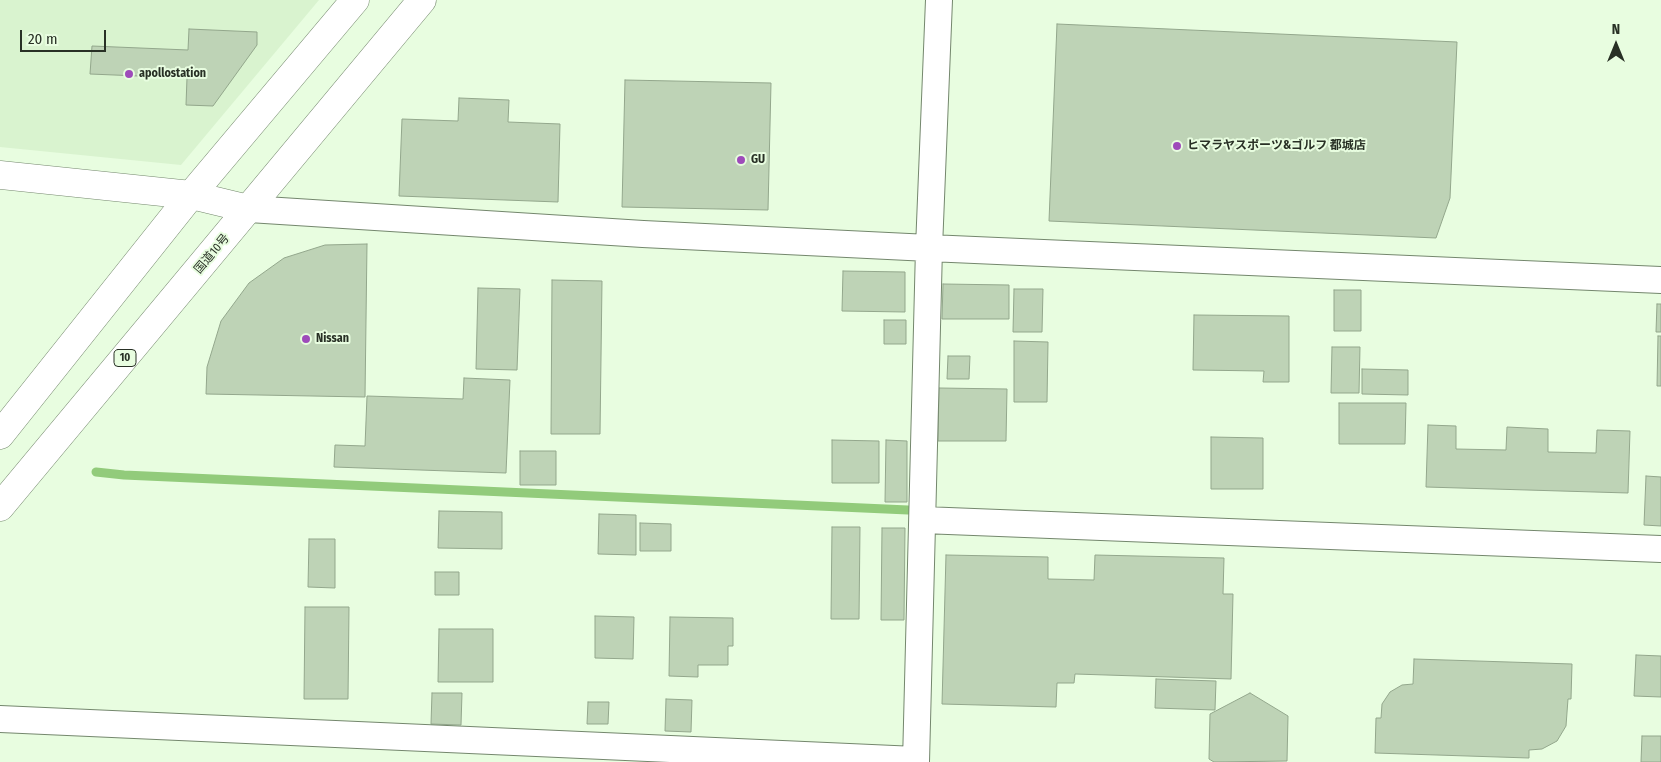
<!DOCTYPE html>
<html>
<head>
<meta charset="utf-8">
<style>
	body { margin:0 }
	#map { position:relative; width:1661px; height:762px; overflow:hidden; background:#e8fde0; font-family:"Fira Sans Condensed",sans-serif }
	canvas { display:block }
	.north { position:absolute; left:1591px; top:20px; width:50px; height:50px; -webkit-text-stroke:4px #e8fde0; paint-order:stroke; rotate:0deg; font-size:14px; font-weight:700; line-height:20px; text-align:center; color:#283025 }
	.north::after { content:''; display:block; margin:auto; width:18px; height:22px; background:#283025; clip-path:polygon(50% 0,100% 100%,50% 72%,0 100%) }
	.scale { position:absolute; left:20px; top:30px; width:86px; height:22px; box-sizing:border-box; border:2px solid #283025; border-top:0; padding-left:6px; font-size:15px; line-height:18px; white-space:nowrap; color:#283025; -webkit-text-stroke:4px #e8fde0; paint-order:stroke }
</style>
</head>
<body>
<div id="map">
<canvas width="1661" height="762"></canvas>
<div class="north">N</div>
<div class="scale">20 m</div>
</div>
<script>
const ctx = document.querySelector('canvas').getContext('2d');
ctx.lineJoin = 'round';
function fill(path, color) { ctx.fillStyle = color; ctx.fill(path, 'evenodd'); }
const toPath = rows => new Path2D(rows.map(r => 'M' + r).join(''));
function strokePath(path, color, width, dash) { ctx.strokeStyle = color; ctx.lineWidth = width; ctx.lineCap = dash ? 'butt' : 'round'; ctx.setLineDash(dash || []); ctx.stroke(path); }
function write(font, color, halo, rows, align = 'center') {
  ctx.font = font + ' "Fira Sans Condensed","Noto Sans JP",sans-serif'; ctx.lineWidth = 4; ctx.setLineDash([]); ctx.textBaseline = 'middle'; ctx.strokeStyle = halo; ctx.fillStyle = color; for (const [text, x, y, turn = 0] of rows) {
    ctx.save(); ctx.translate(x, y); ctx.rotate((+turn || 0) * Math.PI / 180); ctx.textAlign = isNaN(turn) ? turn : align; if (halo) ctx.strokeText(text, 0, 0); ctx.fillText(text, 0, 0); ctx.restore();
  }
}
fill(toPath([
	[0,0,319,0,181,165,0,147]
]), '#d9f3cf');
strokePath(toPath([
	[96,472,124,475,908,510]
]), '#92cb7b', 9);
const building = toPath([
	[1057,24,1457,42,1450,198,1436,238,1049,221,1057,24],
	[189,29,257,32,257,45,213,106,186,105,187,78,90,74,92,46,188,50,189,29],
	[625,80,771,83,768,210,622,207,625,80],
	[459,98,509,100,508,122,560,124,558,202,399,196,402,119,458,121,459,98],
	[367,244,365,397,206,394,207,367,221,321,249,283,284,258,325,245,367,244],
	[843,271,905,272,905,312,842,311,843,271],
	[552,280,602,281,600,434,551,434,552,280],
	[943,284,1009,285,1009,319,942,319,943,284],
	[478,288,520,289,517,370,476,369,478,288],
	[1014,289,1043,289,1042,332,1013,332,1014,289],
	[1334,290,1361,290,1361,331,1334,331,1334,290],
	[1657,304,1661,304,1661,332,1656,332,1657,304],
	[1194,315,1289,316,1289,382,1263,382,1264,371,1193,370,1194,315],
	[884,320,906,320,906,344,884,344,884,320],
	[1658,336,1661,336,1661,386,1657,386,1658,336],
	[1014,341,1048,342,1047,402,1014,402,1014,341],
	[1332,347,1360,347,1359,393,1331,393,1332,347],
	[948,356,970,356,969,379,947,379,948,356],
	[1362,369,1408,370,1408,395,1362,394,1362,369],
	[464,378,510,380,506,473,334,467,335,445,365,446,367,396,463,399,464,378],
	[939,388,1007,389,1006,441,938,441,939,388],
	[1339,403,1406,403,1405,444,1339,444,1339,403],
	[1428,425,1456,426,1456,449,1506,450,1507,427,1548,429,1548,452,1596,453,1597,430,1630,431,1628,493,1426,487,1428,425],
	[1211,437,1263,438,1263,489,1211,489,1211,437],
	[832,440,879,441,879,483,832,483,832,440],
	[886,440,907,441,907,502,885,502,886,440],
	[520,451,556,451,556,485,520,485,520,451],
	[1646,476,1661,477,1661,526,1644,525,1646,476],
	[439,511,502,512,502,549,438,548,439,511],
	[599,514,636,515,636,555,598,554,599,514],
	[640,523,671,524,671,551,640,551,640,523],
	[832,527,860,527,859,619,831,619,832,527],
	[882,528,905,528,904,620,881,620,882,528],
	[309,539,335,539,335,588,308,587,309,539],
	[946,555,1048,557,1048,579,1094,580,1095,555,1224,558,1223,594,1233,594,1231,679,1075,674,1074,683,1057,683,1056,707,942,704,946,555],
	[435,572,459,572,459,595,435,595,435,572],
	[305,607,349,607,348,699,304,699,305,607],
	[595,616,634,617,633,659,595,658,595,616],
	[670,617,733,618,733,646,728,646,728,665,698,665,698,677,669,676,670,617],
	[439,629,493,629,493,682,438,682,439,629],
	[1636,655,1661,656,1661,697,1634,696,1636,655],
	[1414,659,1572,664,1571,699,1568,699,1566,726,1557,741,1542,749,1529,750,1529,758,1375,753,1376,718,1381,718,1382,704,1390,692,1402,685,1413,684,1414,659],
	[1156,679,1216,681,1215,710,1155,708,1156,679],
	[432,693,462,693,461,725,431,724,432,693],
	[1250,693,1288,716,1287,761,1214,762,1209,759,1210,714,1250,693],
	[666,699,692,700,691,732,665,731,666,699],
	[588,702,609,702,608,724,587,724,588,702],
	[1642,736,1661,736,1661,762,1641,762,1642,736]
]);
fill(building, '#bed3b6');
strokePath(building, '#93a78c', 1);
const street = toPath([
	[249,209,643,234,929,248,1661,280],
	[923,520,1661,549],
	[0,719,916,760],
	[916,762,929,248,939,0]
]);
const secondary = toPath([
	[0,175,191,195,249,209]
]);
const highway = toPath([
	[0,435,191,195,355,0],
	[0,507,422,0]
]);
strokePath(street, '#74876d', 28);
strokePath(secondary, '#74876d', 29);
strokePath(highway, '#74876d', 29);
strokePath(street, '#fff', 26);
strokePath(secondary, '#fff', 28);
strokePath(highway, '#fff', 28);
for (const [x, y, r, color] of [
	[129,74,5,"#9e4bba"],
	[1177,146,5,"#9e4bba"],
	[741,160,5,"#9e4bba"],
	[306,339,5,"#9e4bba"]
]) { const dot = new Path2D(); dot.arc(x, y, r, 0, 2 * Math.PI); ctx.fillStyle = color; ctx.fill(dot); strokePath(dot, '#e8fde0', 2); }
for (const [x, y, w] of [
	[125,358,22]
]) { const box = new Path2D(); box.roundRect(x - w / 2, y - 8.5, w, 17, 4); ctx.fillStyle = '#e8fde0'; ctx.fill(box); strokePath(box, '#283025', 1); }
write('bold 11px', '#283025', null, [
	["10",125,358]
]);
write('bold 12px', '#283025', '#e8fde0', [
	["apollostation",139,74],
	["ヒマラヤスポーツ&ゴルフ 都城店",1187,146],
	["GU",751,160],
	["Nissan",316,339]
], 'left');
write('12px', '#283025', '#e8fde0', [
	["国道10号",212,254,-50]
]);
</script>
</body>
</html>
